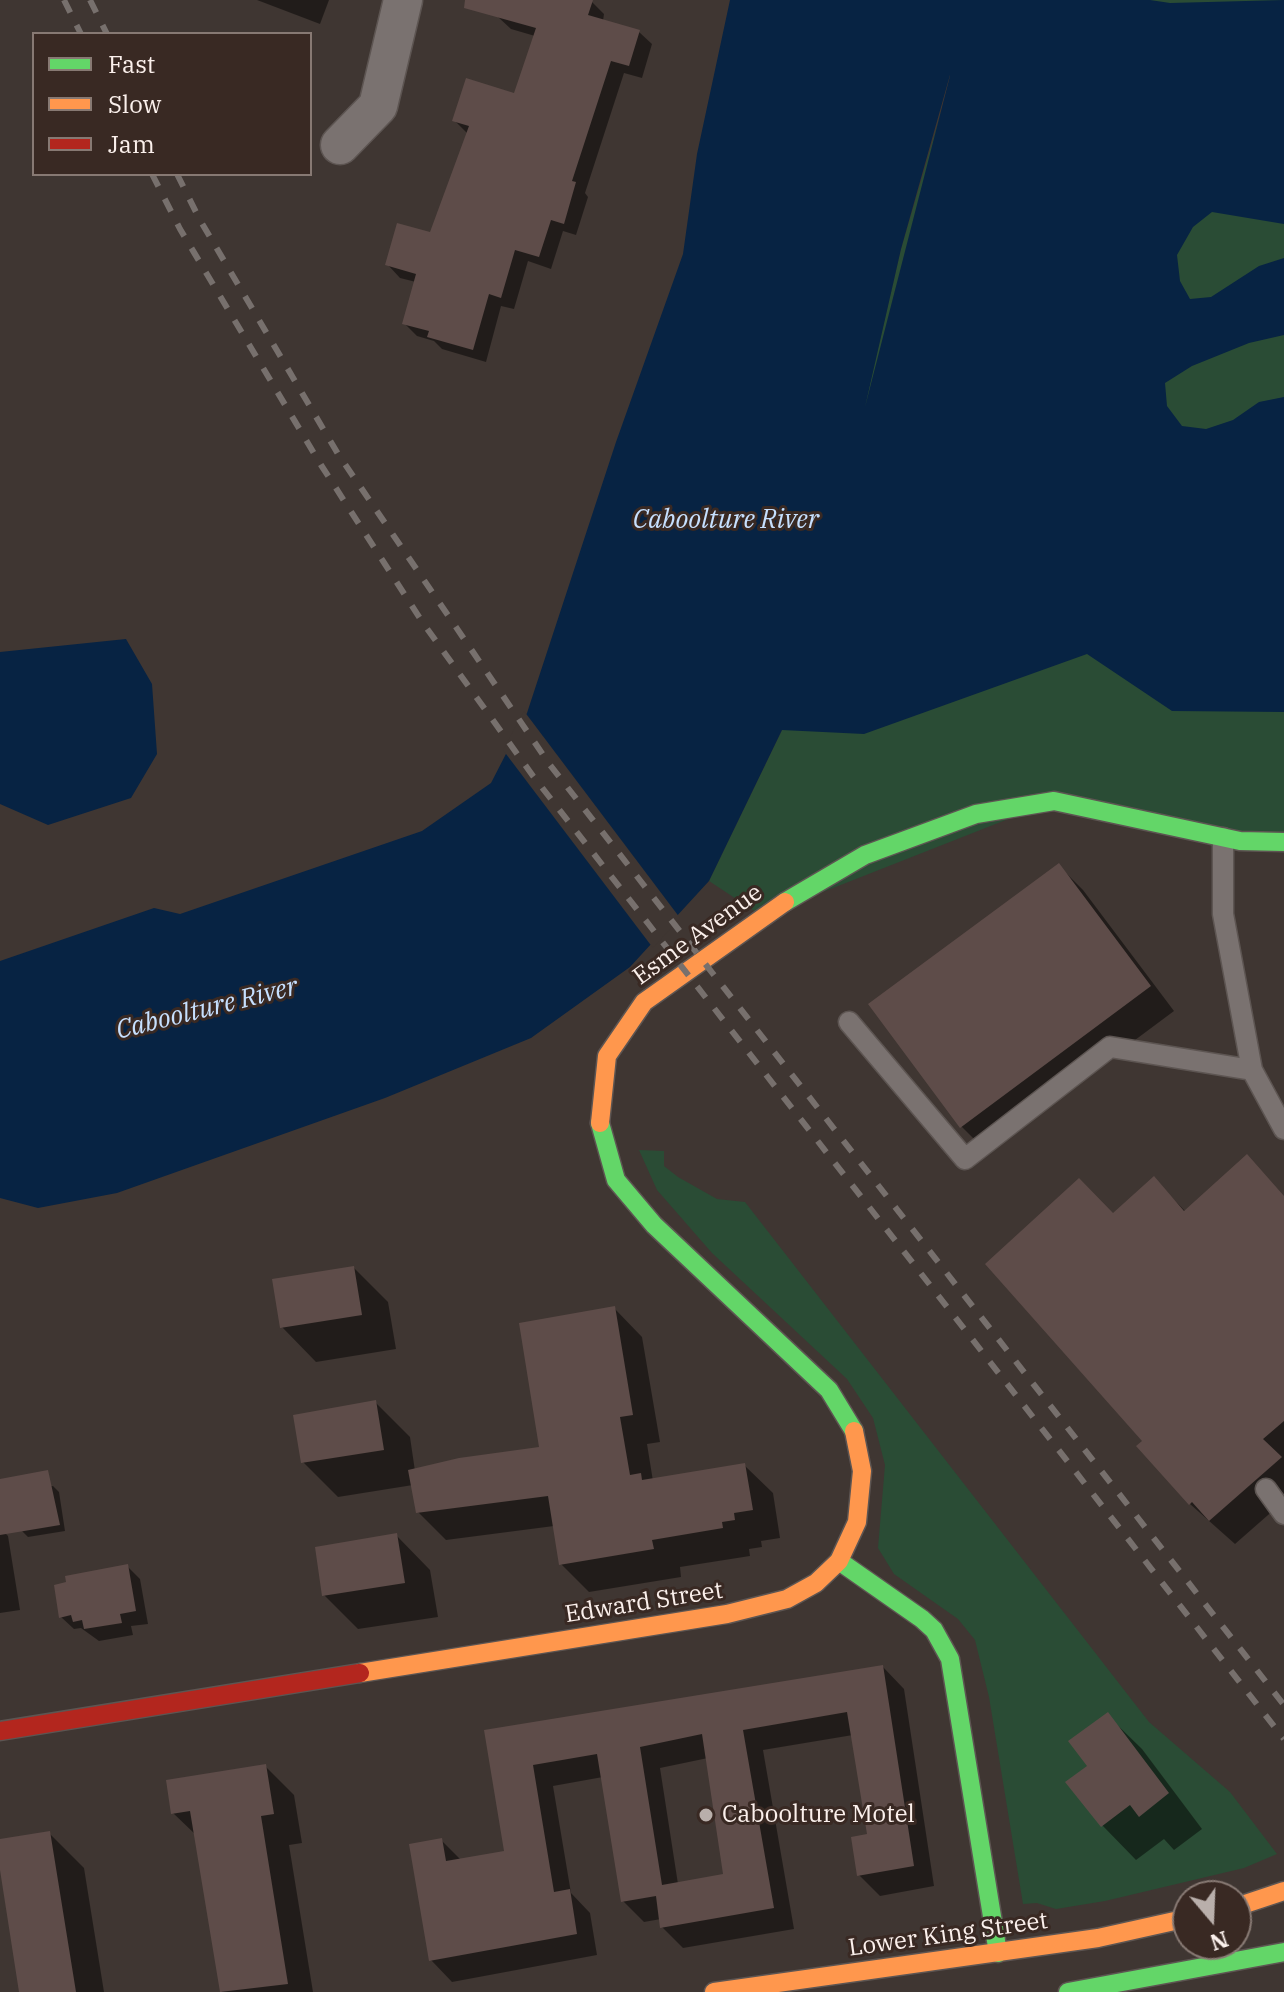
<!DOCTYPE html>
<html>
<head>
<meta charset="utf-8">
<style>
  body { margin:0 }
  #map { position:relative; width:1284px; height:1992px; overflow:hidden; background:#3f3632; font-family:"IBM Plex Serif",serif }
  canvas { display:block }
  .legend { position:absolute; left:32px; top:32px; width:280px; height:144px; box-sizing:border-box; background:#392923; border:2px solid #877973; margin:0; padding:10px 14px; list-style:none; font-size:24px; color:#fbf0ec }
  .legend li { display:flex; align-items:center; gap:16px; height:40px }
  .legend b { width:40px; border:2px solid #877973 }
  .north { position:absolute; left:1172px; top:1880px; width:80px; height:80px; box-sizing:border-box; background:#392923; border:2px solid #877973; border-radius:50%; rotate:161deg; font-size:22px; font-weight:700; line-height:32px; text-align:center; color:#fbf0ec }
  .north::after { content:''; display:block; margin:auto; width:28px; height:36px; background:#b9afab; clip-path:polygon(50% 0,100% 100%,50% 72%,0 100%) }
</style>
</head>
<body>
<div id="map">
<canvas width="1284" height="1992"></canvas>
<ul class="legend">
<li><b style="height:10px;background:#63d668"></b>Fast</li>
<li><b style="height:10px;background:#ff974d"></b>Slow</li>
<li><b style="height:10px;background:#b3261e"></b>Jam</li>
</ul>
<div class="north">N</div>
</div>
<script>
const ctx = document.querySelector('canvas').getContext('2d');
ctx.lineJoin = 'round';
function paint(path, color) { ctx.fillStyle = color; ctx.fill(path, 'evenodd'); }
const poly = rows => new Path2D(rows.map(r => 'M' + r).join(''));
function strokePath(path, color, width, dash) { ctx.strokeStyle = color; ctx.lineWidth = width; ctx.lineCap = dash ? 'butt' : 'round'; ctx.setLineDash(dash || []); ctx.stroke(path); }
function label(font, color, halo, rows, align = 'center') {
  ctx.font = font + ' "IBM Plex Serif",serif'; ctx.lineWidth = 6; ctx.setLineDash([]); ctx.textBaseline = 'middle'; ctx.strokeStyle = halo; ctx.fillStyle = color; for (const [text, x, y, turn = 0] of rows) {
    ctx.save(); ctx.translate(x, y); ctx.rotate((+turn || 0) * Math.PI / 180); ctx.textAlign = isNaN(turn) ? turn : align; if (halo) ctx.strokeText(text, 0, 0); ctx.fillText(text, 0, 0); ctx.restore();
  }
}
const green = poly([
  [974,0,1284,0,1284,842,1054,801,762,916,709,881,782,730,853,455,901,249],
  [639,1150,664,1151,664,1166,678,1177,717,1199,745,1202,1149,1722,1230,1792,1277,1854,1244,1868,1105,1901,1056,1909,1037,1903,1023,1904,989,1697,975,1640,958,1619,894,1574,878,1548,885,1465,873,1418,847,1379,712,1253,657,1190]
]);
const water = poly([
  [730,0,1150,0,1170,3,1284,0,1284,224,1212,212,1193,227,1177,255,1180,281,1190,299,1211,297,1259,266,1284,258,1284,335,1249,343,1192,366,1165,383,1167,406,1182,426,1206,429,1233,420,1259,402,1284,397,1284,712,1172,711,1087,654,864,734,782,730,709,881,630,967,531,1038,385,1098,117,1193,38,1208,0,1198,0,961,154,908,180,914,422,831,491,783,527,713,616,442,683,254,697,154],
  [950,75,950,76,865,407,901,249],
  [126,639,152,684,157,754,131,798,48,825,0,804,0,652]
]);
const pier = poly([
  [524,711,680,918,653,948,503,750]
]);
const shadow = poly([
  [257,0,329,0,320,24],
  [503,0,592,2,604,14,603,21,639,32,652,44,642,78,624,73,585,193,588,197,576,235,563,231,551,269,528,261,514,309,501,306,486,362,442,349,434,341,417,336,404,323,416,282,400,278,388,265,431,235,468,134,455,121,515,96,535,36,511,29,498,17],
  [1058,865,1083,890,1174,1011,986,1151,961,1126],
  [1154,1179,1186,1212,1284,1196,1284,1501,1235,1544,1190,1504,1139,1447,1145,1442,1114,1216],
  [354,1268,388,1302,396,1349,316,1362,282,1327],
  [614,1308,642,1337,660,1442,647,1444,653,1481,744,1465,773,1493,780,1538,761,1541,762,1547,749,1549,750,1556,680,1567,681,1577,589,1592,561,1564,554,1526,446,1540,418,1512,413,1485,338,1497,303,1462,375,1402,410,1437,415,1471,542,1449],
  [53,1486,59,1492,65,1531,28,1537,22,1531,16,1491],
  [0,1528,8,1536,20,1610,0,1613],
  [396,1535,430,1570,438,1617,358,1629,324,1595],
  [127,1566,140,1579,148,1624,131,1626,133,1635,99,1641,81,1628,74,1629,61,1617],
  [883,1667,904,1689,934,1886,880,1896,859,1875,869,1836,853,1735,763,1750,794,1929,683,1948,662,1927,661,1919,644,1922,623,1901,603,1777,553,1786,571,1893,590,1913,597,1955,452,1982,431,1960,441,1840,461,1860,506,1852,487,1731],
  [708,1758,726,1876,678,1884,660,1768],
  [1107,1715,1142,1749,1202,1829,1174,1850,1164,1839,1136,1860,1102,1825,1090,1766],
  [265,1766,294,1795,302,1843,289,1845,313,1992,222,1992,197,1836,173,1813],
  [49,1833,84,1868,104,1992,21,1992,0,1841]
]);
const building = poly([
  [465,0,593,0,588,15,640,30,629,66,611,61,572,181,576,182,564,224,551,220,539,257,515,250,501,298,489,294,473,350,427,337,429,331,402,324,416,274,385,265,397,223,430,232,469,126,452,121,466,78,514,93,536,28,464,8],
  [1059,863,1151,986,960,1128,868,1004],
  [1247,1154,1284,1196,1284,1421,1263,1439,1282,1457,1209,1521,1192,1502,1189,1505,1136,1446,1142,1441,985,1264,1079,1178,1113,1213,1154,1176,1184,1211],
  [354,1266,362,1315,280,1328,272,1279],
  [615,1306,633,1415,620,1417,630,1475,641,1473,642,1480,745,1463,753,1510,734,1513,735,1520,722,1522,723,1528,652,1540,654,1549,559,1565,548,1496,416,1513,408,1470,459,1458,539,1447,519,1323],
  [376,1400,384,1450,301,1463,293,1415],
  [48,1470,60,1525,0,1535,0,1479],
  [397,1533,405,1583,322,1596,315,1547],
  [128,1564,136,1611,120,1614,122,1623,84,1629,82,1620,73,1622,71,1615,59,1618,54,1585,66,1582,65,1576],
  [883,1665,914,1866,857,1876,851,1837,867,1834,847,1712,743,1730,774,1908,660,1928,656,1896,621,1902,597,1754,533,1765,554,1892,570,1889,577,1934,429,1961,409,1844,442,1838,446,1861,504,1851,484,1730],
  [702,1734,723,1874,662,1885,640,1747],
  [1108,1712,1169,1793,1139,1817,1130,1805,1101,1827,1065,1782,1087,1766,1068,1741],
  [266,1764,274,1814,261,1816,288,1984,220,1992,190,1811,171,1814,166,1780],
  [50,1831,76,1992,19,1992,0,1870,0,1839]
]);
const lane = poly([
  [1223,838,1223,914,1252,1070,1284,1129],
  [849,1022,965,1159,1110,1047,1252,1070],
  [1266,1489,1284,1514]
]);
const street = poly([
  [340,145,378,106,403,0]
]);
const fast = poly([
  [785,902,865,855,976,814,1054,801,1240,841,1284,842],
  [600,1123,616,1180,654,1225,829,1390,854,1431],
  [839,1561,922,1619,934,1630,950,1659,998,1953],
  [1068,1992,1284,1952]
]);
const slow = poly([
  [600,1123,607,1056,644,1002,785,902],
  [360,1673,727,1614,787,1599,816,1583,839,1561,857,1522,862,1471,854,1431],
  [1236,1907,1284,1891],
  [714,1992,1098,1938,1188,1918]
]);
const jam = poly([
  [0,1731,360,1673]
]);
const rail = poly([
  [64,0,81,34],
  [90,0,107,34],
  [152,174,180,229,321,465,423,623,533,776,1284,1739],
  [177,174,200,220,338,454,550,765,1284,1705]
]);
const markers = [
  [706,1815,8,"#b9afab"]
];
const streetNames = [
  ["Esme Avenue",698,935,-36],
  ["Edward Street",644,1603,-9],
  ["Lower King Street",948,1935,-8]
];
const poiNames = [
  ["Caboolture Motel",722,1815]
];
const waterNames = [
  ["Caboolture River",726,520],
  ["Caboolture River",207,1009,-14]
];
paint(green, '#2a4c35');
paint(water, '#072343');
paint(pier, '#3f3632');
paint(shadow, '#0007');
paint(building, '#5e4c49');
strokePath(lane, '#5d5552', 23);
strokePath(street, '#5d5552', 41);
strokePath(fast, '#5d5552', 21);
strokePath(slow, '#5d5552', 21);
strokePath(jam, '#5d5552', 21);
strokePath(lane, '#7a7270', 20);
strokePath(street, '#7a7270', 38);
strokePath(fast, '#63d668', 18);
strokePath(slow, '#ff974d', 18);
strokePath(jam, '#b3261e', 18);
strokePath(rail, '#77706d', 6, [14, 14]);
for (const [x, y, r, color] of markers) { const dot = new Path2D(); dot.arc(x, y, r, 0, 2 * Math.PI); ctx.fillStyle = color; ctx.fill(dot); strokePath(dot, '#392923', 3); }
label('24px', '#fbf0ec', '#392923', streetNames);
label('24px', '#fbf0ec', '#392923', poiNames, 'left');
label('italic 26px', '#c6e0ff', '#392923', waterNames);
</script>
</body>
</html>
